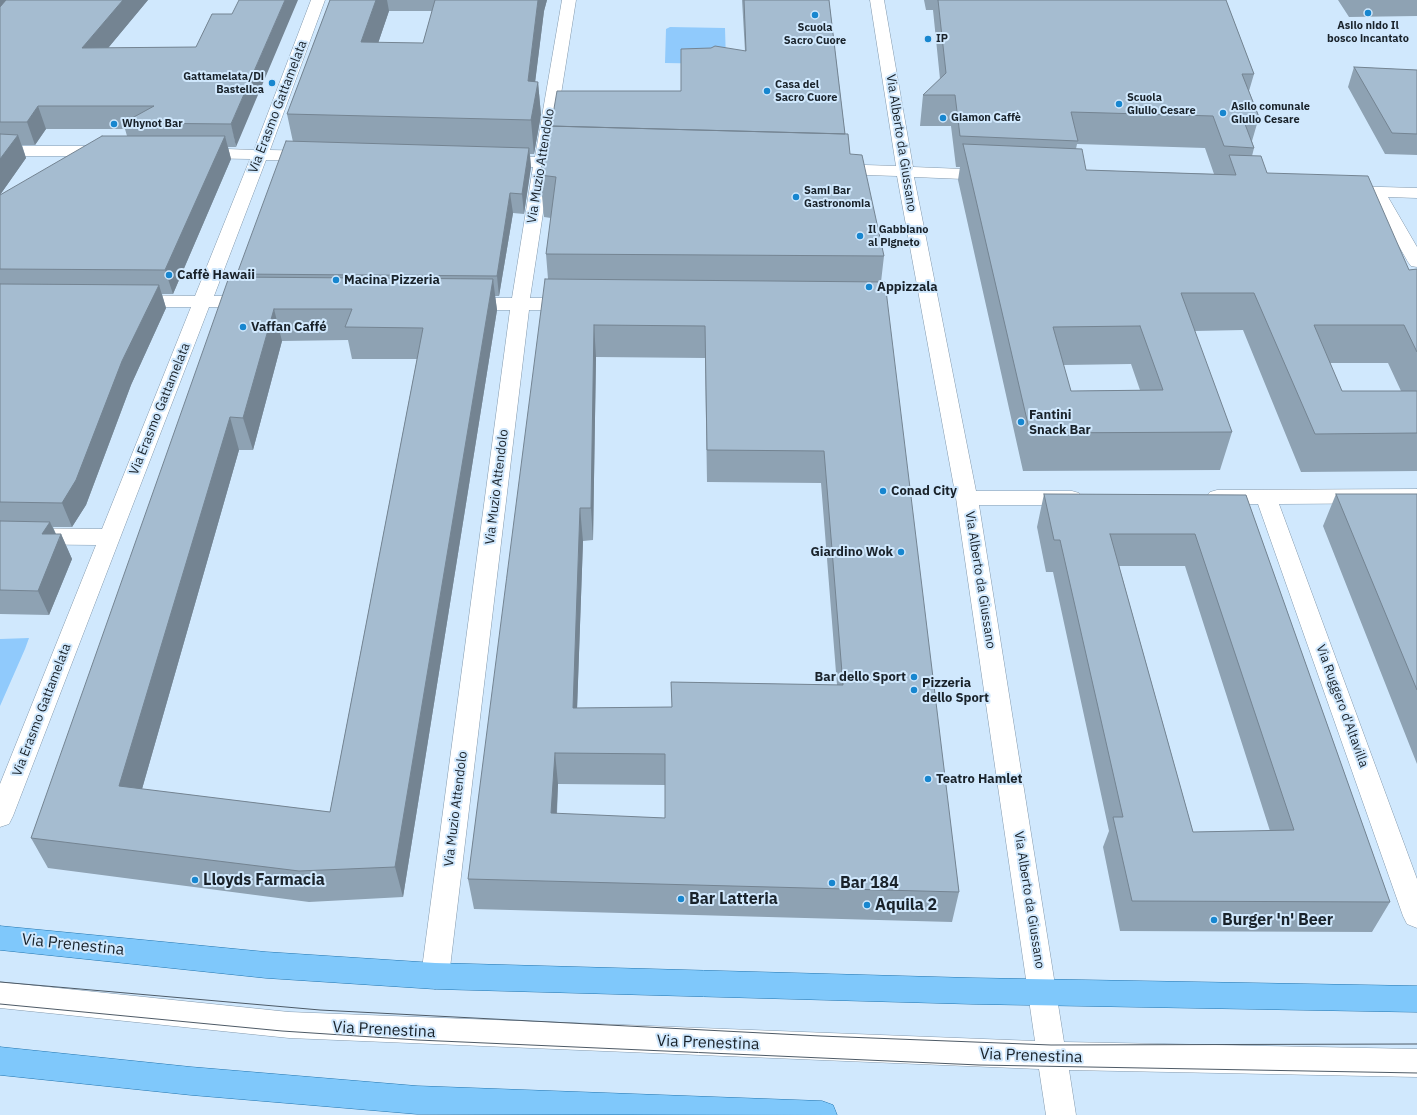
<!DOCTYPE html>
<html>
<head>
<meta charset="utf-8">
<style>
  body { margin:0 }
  canvas { display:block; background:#d0e8fd }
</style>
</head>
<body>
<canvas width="1417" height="1115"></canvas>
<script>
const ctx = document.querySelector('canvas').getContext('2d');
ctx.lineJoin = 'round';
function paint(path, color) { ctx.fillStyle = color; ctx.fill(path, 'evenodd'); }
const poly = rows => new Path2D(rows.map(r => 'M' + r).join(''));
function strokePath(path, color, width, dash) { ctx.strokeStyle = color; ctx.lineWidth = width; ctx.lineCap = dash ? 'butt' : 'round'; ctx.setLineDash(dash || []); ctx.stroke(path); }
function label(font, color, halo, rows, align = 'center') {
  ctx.font = font + ' "IBM Plex Sans",sans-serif'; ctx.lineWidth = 4; ctx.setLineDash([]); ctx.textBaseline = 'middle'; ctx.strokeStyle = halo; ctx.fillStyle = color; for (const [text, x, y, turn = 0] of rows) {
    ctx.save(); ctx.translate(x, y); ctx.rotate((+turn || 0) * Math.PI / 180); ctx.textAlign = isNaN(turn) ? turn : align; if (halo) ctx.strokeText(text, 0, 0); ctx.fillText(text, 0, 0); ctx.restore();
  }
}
const green = poly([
  [670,27,725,28,726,62,721,64,665,63,666,29],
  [29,638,25,649,0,706,0,639]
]);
const minor = poly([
  [311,0,325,0,270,150,311,151,317,153,319,156,317,159,311,161,266,160,214,296,251,296,258,298,260,302,258,306,251,308,209,307,13,816,9,824,0,827,0,784,96,545,0,544,0,528,102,529,191,307,135,307,128,305,126,301,128,297,135,295,195,296,250,159,199,158,193,156,191,153,193,150,199,148,254,150,311,0],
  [562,0,576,0,551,157,573,158,579,160,581,163,579,166,573,168,550,167,530,298,571,298,578,300,580,304,578,308,571,310,529,310,449,976,445,985,435,989,425,985,421,976,510,310,467,310,460,308,458,304,460,300,467,298,512,298,533,167,501,166,495,164,493,161,495,158,501,156,535,157,562,0],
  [870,0,884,0,913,167,988,170,994,171,996,175,994,179,988,180,914,177,976,491,1072,491,1079,493,1083,498,1079,503,1072,505,979,505,1064,1042,1417,1049,1417,1077,1069,1070,1076,1115,1046,1115,1039,1069,289,1038,0,1008,0,982,289,1012,1035,1041,956,498,897,176,835,174,829,173,827,169,829,165,835,164,896,166,870,0],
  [0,146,107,146,113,148,115,151,113,154,107,156,0,156,0,146],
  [1346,186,1417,188,1417,198,1388,197,1417,247,1417,267,1411,266,1408,262,1371,197,1340,195,1338,191,1340,187,1346,186],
  [1417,489,1417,503,1279,504,1417,879,1417,928,1407,924,1403,916,1258,504,1217,504,1210,502,1206,497,1210,492,1217,490,1417,489]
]);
const major = poly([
  [0,926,266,952,435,963,972,978,1417,986,1417,1012,972,1004,435,989,266,978,0,950,0,926],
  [0,1047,191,1067,417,1086,822,1101,833,1105,837,1115,417,1114,191,1095,0,1075,0,1047]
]);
const tram = poly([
  [0,982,320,1010,820,1036,1051,1045,1417,1044],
  [0,1004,282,1031,418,1040,979,1065,1417,1073]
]);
const wall = poly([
  [0,0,148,0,108,48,196,47,212,14,236,147,228,147,231,159,173,294,162,294,166,308,131,385,86,505,72,527,53,527,56,534,61,534,72,559,49,615,0,614],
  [46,129,125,129,127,136,0,195,26,158,22,145,35,145],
  [330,0,547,0,544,11,535,82,538,82,541,115,534,154,530,154,531,167,524,214,513,213,499,296,495,296,497,310,403,897,309,902,48,868,31,838,238,277,237,274,293,142,287,114],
  [389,11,432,11,423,43,378,43],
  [348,340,352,359,417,359,330,812,142,789,239,450,253,450,282,341],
  [739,0,829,0,845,134,850,154,884,256,881,282,959,892,952,922,474,909,468,879,548,279,546,254,551,218,544,217,540,175,551,126,681,91,745,51,742,0],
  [596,357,705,358,707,482,821,483,837,685,671,682,672,707,577,708,583,541,593,540],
  [558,784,665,785,665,818,557,814],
  [924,0,1226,0,1254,74,1249,91,1259,117,1252,141,1254,148,1252,156,1267,173,1409,270,1417,269,1417,471,1301,472,1243,330,1194,331,1232,432,1220,470,1023,471,958,180,960,167,956,167,951,126,920,126,923,95,940,79,933,10,926,10],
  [1077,144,1205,148,1214,174,1086,170,1076,149],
  [1330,363,1388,363,1401,391,1342,391],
  [1131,364,1140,390,1071,391,1063,365],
  [1338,0,1417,0,1417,16,1349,17],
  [1354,67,1417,70,1417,155,1385,154,1348,87],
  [1044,494,1246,495,1390,902,1372,932,1120,931,1103,847,1109,831,1053,572,1046,572,1037,527],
  [1119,566,1185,566,1270,831,1193,832],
  [1336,494,1417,494,1417,764,1323,526]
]);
const shadedWall = poly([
  [0,0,15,0,0,16],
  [123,0,148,0,89,71,82,48],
  [285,0,298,0,236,147,231,124],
  [376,0,387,0,389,11,367,76,361,42],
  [538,0,547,0,544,11,531,115,528,81],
  [538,82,541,115,534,154,531,120],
  [38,106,46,129,35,145,27,122],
  [18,135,26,158,0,195,0,159],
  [225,136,231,159,173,294,165,270],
  [529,148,531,167,524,214,522,194],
  [510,193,513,213,499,296,497,276],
  [493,279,497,310,403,897,395,867],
  [159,285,166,308,131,385,86,505,72,527,62,503,122,361],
  [274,309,282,341,253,450,243,418],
  [594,325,596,357,593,540,591,508],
  [230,417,239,450,134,817,119,786],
  [580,508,583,541,576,739,573,708],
  [50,522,59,541,61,534,72,559,49,615,38,591,42,534],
  [555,753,558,784,555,844,551,813]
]);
const building = poly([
  [6,0,123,0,82,48,196,47,212,14,232,14,239,0,285,0,231,124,123,123,154,106,38,106,27,122,0,122,0,7,6,0],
  [330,0,376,0,361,42,423,43,435,0,538,0,528,81,538,82,531,120,287,114,330,0],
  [744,0,829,0,845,134,551,126,557,91,681,91,681,49,711,48,715,46,746,51,744,0],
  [938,0,1226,0,1254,74,1242,74,1259,117,1242,116,1254,148,1224,146,1213,116,1071,112,1078,141,960,136,955,95,923,95,946,73,938,0],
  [1354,67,1417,70,1417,134,1392,133,1354,67],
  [548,126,848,134,850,154,862,155,884,256,546,254,556,177,540,175,548,126],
  [0,134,18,135,0,159,0,134],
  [102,136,225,136,165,270,0,269,0,195,102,136],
  [286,141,529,148,522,194,510,193,497,276,237,274,286,141],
  [963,144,1082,149,1086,170,1236,175,1229,155,1261,156,1267,173,1368,176,1409,270,1417,269,1417,352,1404,325,1314,325,1342,391,1417,391,1417,433,1315,434,1254,293,1181,293,1232,432,1030,433,963,144],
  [1140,326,1163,390,1071,391,1053,327,1140,326],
  [229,277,493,279,395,867,299,871,31,838,229,277],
  [274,309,352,309,345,327,423,328,330,812,119,786,230,417,243,418,274,309],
  [545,279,885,282,959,892,468,879,545,279],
  [594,325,705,326,707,450,824,451,843,685,671,682,672,707,573,708,580,508,591,508,594,325],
  [555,753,665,754,665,818,551,813,555,753],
  [0,284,159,285,122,361,76,480,62,503,0,502,0,284],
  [1044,494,1246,495,1390,902,1132,901,1113,817,1123,817,1060,540,1054,540,1044,494],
  [1110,534,1195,534,1294,830,1193,832,1110,534],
  [1336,494,1417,494,1417,690,1336,494],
  [0,521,50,522,42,534,61,534,38,591,0,590,0,521]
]);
const markers = [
  [1368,13,4,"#1786cf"],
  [815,15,4,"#1786cf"],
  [928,39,4,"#1786cf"],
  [272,83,4,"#1786cf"],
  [767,91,4,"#1786cf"],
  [1119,104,4,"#1786cf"],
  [1223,113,4,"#1786cf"],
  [943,118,4,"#1786cf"],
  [114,124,4,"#1786cf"],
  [796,197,4,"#1786cf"],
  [860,236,4,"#1786cf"],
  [169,275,4,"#1786cf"],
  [336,280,4,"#1786cf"],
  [869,287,4,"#1786cf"],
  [243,327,4,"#1786cf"],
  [1021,422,4,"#1786cf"],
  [883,491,4,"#1786cf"],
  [901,552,4,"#1786cf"],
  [914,677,4,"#1786cf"],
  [914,690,4,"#1786cf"],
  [928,779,4,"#1786cf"],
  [195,880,4,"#1786cf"],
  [832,883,4,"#1786cf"],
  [681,899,4,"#1786cf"],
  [867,905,4,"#1786cf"],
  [1214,920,4,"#1786cf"]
];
const farPoinames = [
  ["Asilo nido Il",1368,26,"center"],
  ["bosco incantato",1368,39,"center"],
  ["Scuola",815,28,"center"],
  ["Sacro Cuore",815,41,"center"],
  ["IP",936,39],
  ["Gattamelata/Di",264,77,"right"],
  ["Bastelica",264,90,"right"],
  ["Casa del",775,85],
  ["Sacro Cuore",775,98],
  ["Scuola",1127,98],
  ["Giulio Cesare",1127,111],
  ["Asilo comunale",1231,107],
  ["Giulio Cesare",1231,120],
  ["Giamon Caffè",951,118],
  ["Whynot Bar",122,124],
  ["Sami Bar",804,191],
  ["Gastronomia",804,204],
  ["Il Gabbiano",868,230],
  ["al Pigneto",868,243]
];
const streetNames = [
  ["Via Erasmo Gattamelata",278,107,-69],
  ["Via Alberto da Giussano",901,143,81],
  ["Via Muzio Attendolo",541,166,-81],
  ["Via Erasmo Gattamelata",160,409,-68],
  ["Via Muzio Attendolo",497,487,-83],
  ["Via Alberto da Giussano",980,580,81],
  ["Via Ruggero d'Altavilla",1342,706,70],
  ["Via Erasmo Gattamelata",42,710,-69],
  ["Via Muzio Attendolo",456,809,-83],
  ["Via Alberto da Giussano",1029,900,81]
];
const poiNames = [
  ["Caffè Hawaii",177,275],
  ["Macina Pizzeria",344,280],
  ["Appizzala",877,287],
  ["Vaffan Caffé",251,327],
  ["Fantini",1029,415],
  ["Snack Bar",1029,430],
  ["Conad City",891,491],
  ["Giardino Wok",893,552,"right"],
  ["Bar dello Sport",906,677,"right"],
  ["Pizzeria",922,683],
  ["dello Sport",922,698],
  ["Teatro Hamlet",936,779]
];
const nearPoinames = [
  ["Lloyds Farmacia",203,880],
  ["Bar 184",840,883],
  ["Bar Latteria",689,899],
  ["Aquila 2",875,905],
  ["Burger 'n' Beer",1222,920]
];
const nearStreetnames = [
  ["Via Prenestina",73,945,6],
  ["Via Prenestina",384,1030,3],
  ["Via Prenestina",708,1043,2],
  ["Via Prenestina",1031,1056,2]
];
paint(green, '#90cafc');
strokePath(minor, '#8399ad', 1);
strokePath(major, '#2376b0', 1);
paint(minor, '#fff');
paint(major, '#7fc8fb');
strokePath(tram, '#4d5a66', 1);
paint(wall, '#8ea2b3');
paint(shadedWall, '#748492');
paint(building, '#a5bcd0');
strokePath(building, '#748492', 1);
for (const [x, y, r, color] of markers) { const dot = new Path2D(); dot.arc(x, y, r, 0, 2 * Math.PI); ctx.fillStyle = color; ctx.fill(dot); strokePath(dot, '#d0e8fd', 1.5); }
label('bold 11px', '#19222a', '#d0e8fd', farPoinames, 'left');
label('13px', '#19222a', '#d0e8fd', streetNames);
label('bold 13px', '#19222a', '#d0e8fd', poiNames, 'left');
label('bold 16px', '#19222a', '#d0e8fd', nearPoinames, 'left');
label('16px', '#19222a', '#d0e8fd', nearStreetnames);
</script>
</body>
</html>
